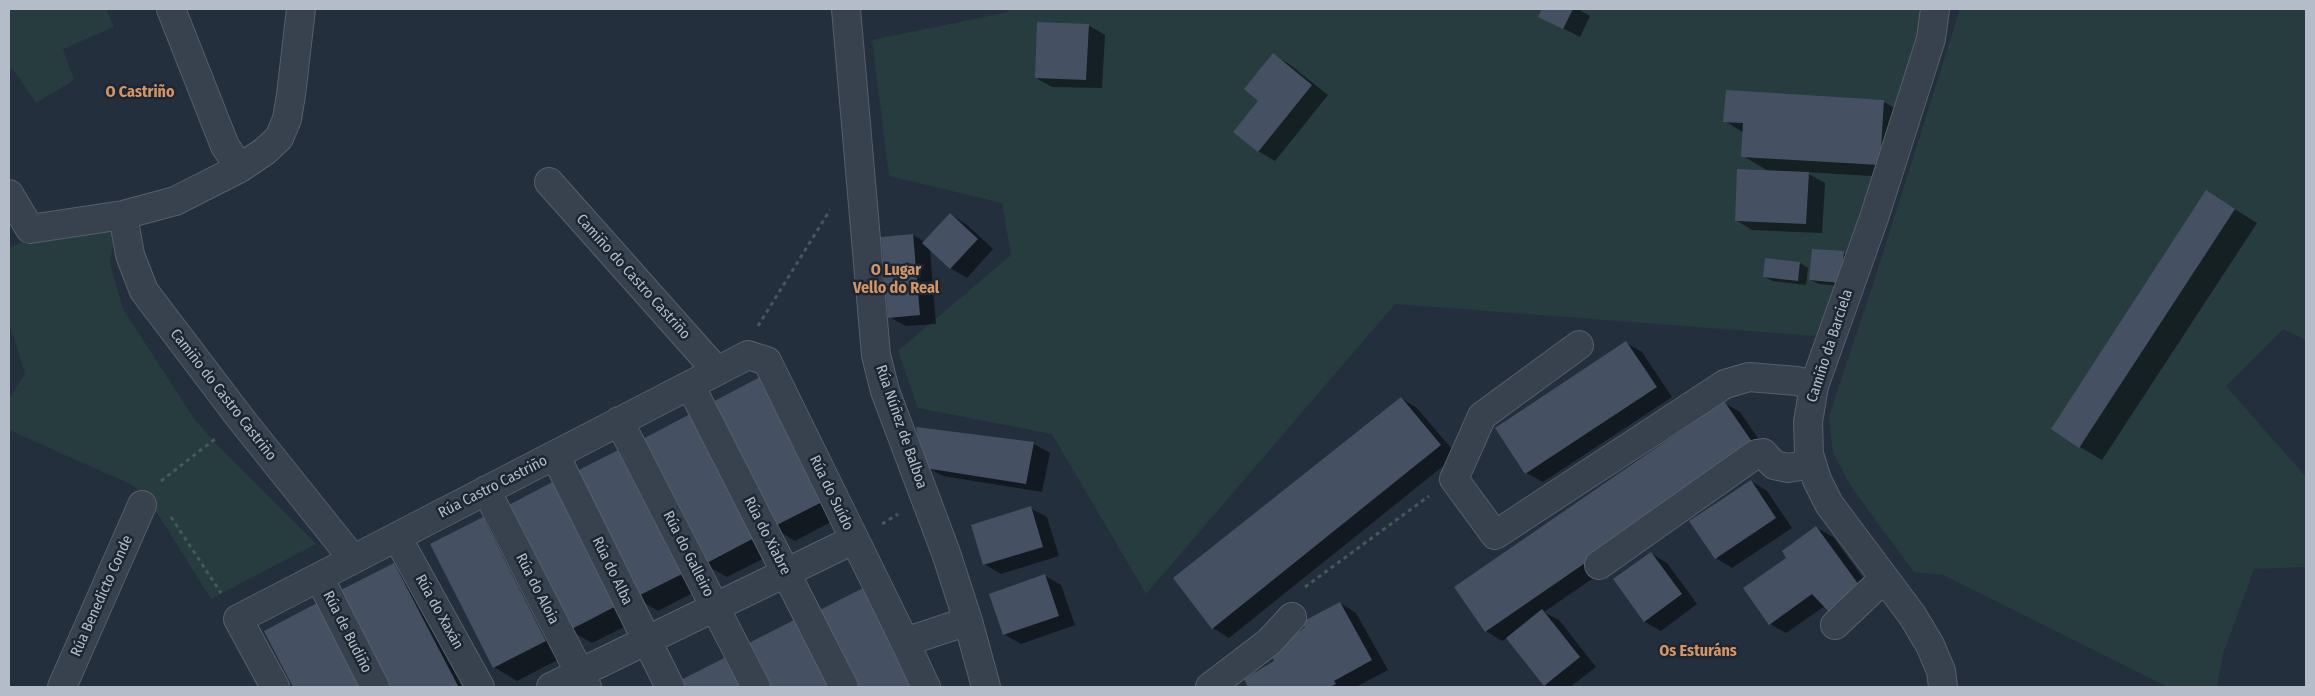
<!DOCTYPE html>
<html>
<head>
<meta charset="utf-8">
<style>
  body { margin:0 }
  #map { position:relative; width:2315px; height:696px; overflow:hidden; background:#242f3e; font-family:"Fira Sans Condensed",sans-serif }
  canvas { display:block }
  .frame { position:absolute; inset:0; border:10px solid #b4bcc9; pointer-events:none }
</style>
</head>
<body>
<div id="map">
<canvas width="2315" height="696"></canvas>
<div class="frame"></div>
</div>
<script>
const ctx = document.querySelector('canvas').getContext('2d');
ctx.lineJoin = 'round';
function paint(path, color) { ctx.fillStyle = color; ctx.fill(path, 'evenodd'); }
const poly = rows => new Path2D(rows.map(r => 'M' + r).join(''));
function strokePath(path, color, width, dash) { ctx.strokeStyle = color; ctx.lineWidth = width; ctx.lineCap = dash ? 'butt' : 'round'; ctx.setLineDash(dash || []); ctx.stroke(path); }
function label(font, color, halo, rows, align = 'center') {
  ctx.font = font + ' "Fira Sans Condensed",sans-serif'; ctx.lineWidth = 5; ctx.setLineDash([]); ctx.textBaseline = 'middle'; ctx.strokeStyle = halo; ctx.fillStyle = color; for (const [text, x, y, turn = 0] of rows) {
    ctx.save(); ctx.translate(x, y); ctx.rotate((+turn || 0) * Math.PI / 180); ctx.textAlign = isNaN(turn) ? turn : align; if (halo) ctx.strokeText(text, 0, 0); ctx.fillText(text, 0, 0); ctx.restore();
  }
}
const green = poly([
  [9,9,106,9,114,27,63,49,74,80,36,103,12,68,9,71],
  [1008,9,1920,9,1926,40,1839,290,1815,336,1395,304,1146,594,1052,434,918,408,898,351,1011,255,1002,203,889,176,872,40,1008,12],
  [1960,9,2306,9,2306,340,2283,329,2226,386,2306,477,2306,567,2254,569,2223,654,2217,687,2168,687,1943,575,1914,572,1852,488,1833,453,1829,416,1876,275],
  [104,224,114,234,110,264,123,309,195,420,222,450,316,544,211,599,146,495,130,484,9,430,9,399,25,374,9,322,9,248,32,237]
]);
const shadow = poly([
  [1544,9,1578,9,1590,16,1580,37,1540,16],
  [1088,25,1105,35,1102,88,1052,87,1036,78],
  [1273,55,1289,64,1328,95,1275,161,1258,151,1260,101],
  [1727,92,1884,102,1907,115,1903,178,1805,172,1825,183,1822,233,1752,230,1736,220,1770,172,1743,156,1744,133,1725,121],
  [2207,192,2257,223,2102,460,2080,447],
  [950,214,966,224,993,249,967,278,950,268,930,249,936,324,906,326,889,317,882,238,913,235,925,242],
  [1843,253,1852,257,1849,287,1819,284,1810,280],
  [1800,263,1808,268,1806,285,1773,281,1765,277],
  [1626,343,1642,352,1672,397,1543,482,1526,473],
  [1401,398,1417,408,1457,455,1229,638,1213,628],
  [1724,403,1740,412,1770,456,1544,612,1559,620,1596,667,1570,687,1548,687,1545,685,1507,638,1502,641,1486,631],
  [709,405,846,514,795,541,772,527],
  [715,428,778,551,727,577,704,564],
  [918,429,1034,444,1050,453,1042,492,943,476,926,467],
  [558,480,710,584,658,611,633,596,644,617,592,643,569,630],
  [1751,481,1767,491,1792,528,1732,568,1716,558],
  [1030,508,1047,517,1059,556,1001,574,984,564],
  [483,519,506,532,569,654,517,681,494,667],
  [1817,528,1833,537,1875,594,1825,606,1786,633,1770,624,1788,558],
  [1651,553,1667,563,1697,604,1661,631,1645,622,1614,580],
  [394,564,417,577,474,687,392,687,343,590],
  [1044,575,1061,585,1075,625,1021,644,1004,634],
  [1340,603,1356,613,1388,670,1356,687,1250,687,1245,679,1276,662],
  [816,614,935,687,854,687],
  [266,631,376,687,295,687],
  [747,646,850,687,768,687],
  [730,656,762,687,681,687]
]);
const building = poly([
  [1542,9,1573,9,1563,29,1538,17],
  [1037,22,1089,24,1086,80,1035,78],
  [1273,53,1312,85,1258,152,1233,132,1258,101,1244,89],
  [1726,90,1884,100,1880,165,1741,157,1743,123,1723,122],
  [1737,169,1809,172,1806,224,1735,221],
  [2206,190,2235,209,2079,448,2051,429],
  [950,213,978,239,950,269,922,243],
  [913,234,920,315,888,318,881,237],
  [1812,249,1844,251,1841,283,1809,280],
  [1765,258,1800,262,1798,281,1763,277],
  [1626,341,1657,387,1525,474,1495,428],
  [760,377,824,501,771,528,707,405],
  [1401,397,1441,445,1212,629,1173,578],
  [1724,401,1755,446,1485,632,1454,587],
  [692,413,756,537,703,565,639,441],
  [916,427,1034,442,1026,484,925,468],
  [624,447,688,571,634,598,571,474],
  [558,479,622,603,568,631,505,507],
  [1751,480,1776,518,1715,559,1689,521],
  [1031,506,1043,547,983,565,971,525],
  [483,517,546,641,493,668,430,544],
  [1816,526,1859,585,1830,613,1812,594,1769,625,1743,588,1786,558,1782,551],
  [1651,552,1682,594,1644,622,1613,579],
  [394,563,458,686,456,687,391,687,341,590],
  [1045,574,1059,616,1003,635,989,594],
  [867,586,919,687,852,687,814,613],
  [1340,602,1372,660,1334,681,1336,684,1330,687,1248,687,1244,679,1274,661,1271,654,1305,627,1302,622],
  [317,603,361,687,293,687,264,631],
  [1542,609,1580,657,1544,686,1506,638],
  [798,618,834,687,767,687,745,645],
  [730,655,747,687,679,687,677,682]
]);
const path = poly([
  [758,326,830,210],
  [161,481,215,439],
  [171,517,221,593],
  [882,524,898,514],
  [1305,587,1429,496]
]);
const minor = poly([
  [171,9,225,146,240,168],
  [301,9,291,95,287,119,279,138,265,151,240,168,175,201,123,215,130,255,144,291,241,419,353,559],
  [846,9,876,355,885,391,946,553,968,621,986,687],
  [1935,9,1931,39,1874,218,1814,386,1808,422,1809,454,1817,480,1829,504,1912,615,1930,645,1941,671,1943,687],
  [549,182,717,371],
  [9,194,30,229,123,215],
  [1579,345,1482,416,1454,479,1495,535,1725,384,1749,377,1797,381,1814,386],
  [690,385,844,687],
  [619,421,756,687],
  [557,454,561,467,670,687],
  [486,490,587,687],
  [397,537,480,687],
  [1599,565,1756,454,1763,453,1774,465,1788,468,1812,464],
  [319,577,375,687],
  [1835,625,1874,588,1886,580],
  [905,642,926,687],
  [62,687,142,505],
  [275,687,238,619,748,355,767,361,905,642,968,621],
  [551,687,853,540],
  [1210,687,1269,642,1292,617]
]);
const streetNames = [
  ["Camiño do Castro Castriño",633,277,48],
  ["Camiño da Barciela",1830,346,-72],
  ["Camiño do Castro Castriño",223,395,52],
  ["Rúa Núñez de Balboa",901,427,71],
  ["Rúa Castro Castriño",493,487,-27],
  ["Rúa do Suído",831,493,64],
  ["Rúa do Xiabre",767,536,63],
  ["Rúa do Galleiro",688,554,63],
  ["Rúa do Alba",612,571,64],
  ["Rúa do Aloia",537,589,63],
  ["Rúa Benedicto Conde",102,596,-66],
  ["Rúa do Xaxán",439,612,61],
  ["Rúa de Budiño",347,632,63]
];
const neighbourhoodNames = [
  ["O Castriño",140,93],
  ["O Lugar",896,271],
  ["Vello do Real",896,289],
  ["Os Esturáns",1698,652]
];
paint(green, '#263c3f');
paint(shadow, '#0007');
paint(building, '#455162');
strokePath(minor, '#565f6c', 30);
strokePath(path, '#44595c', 3, [4, 4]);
strokePath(minor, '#38414e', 28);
label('15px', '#b4bcc9', '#1d2633', streetNames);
label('bold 16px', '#d59563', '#1d2633', neighbourhoodNames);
</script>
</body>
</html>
